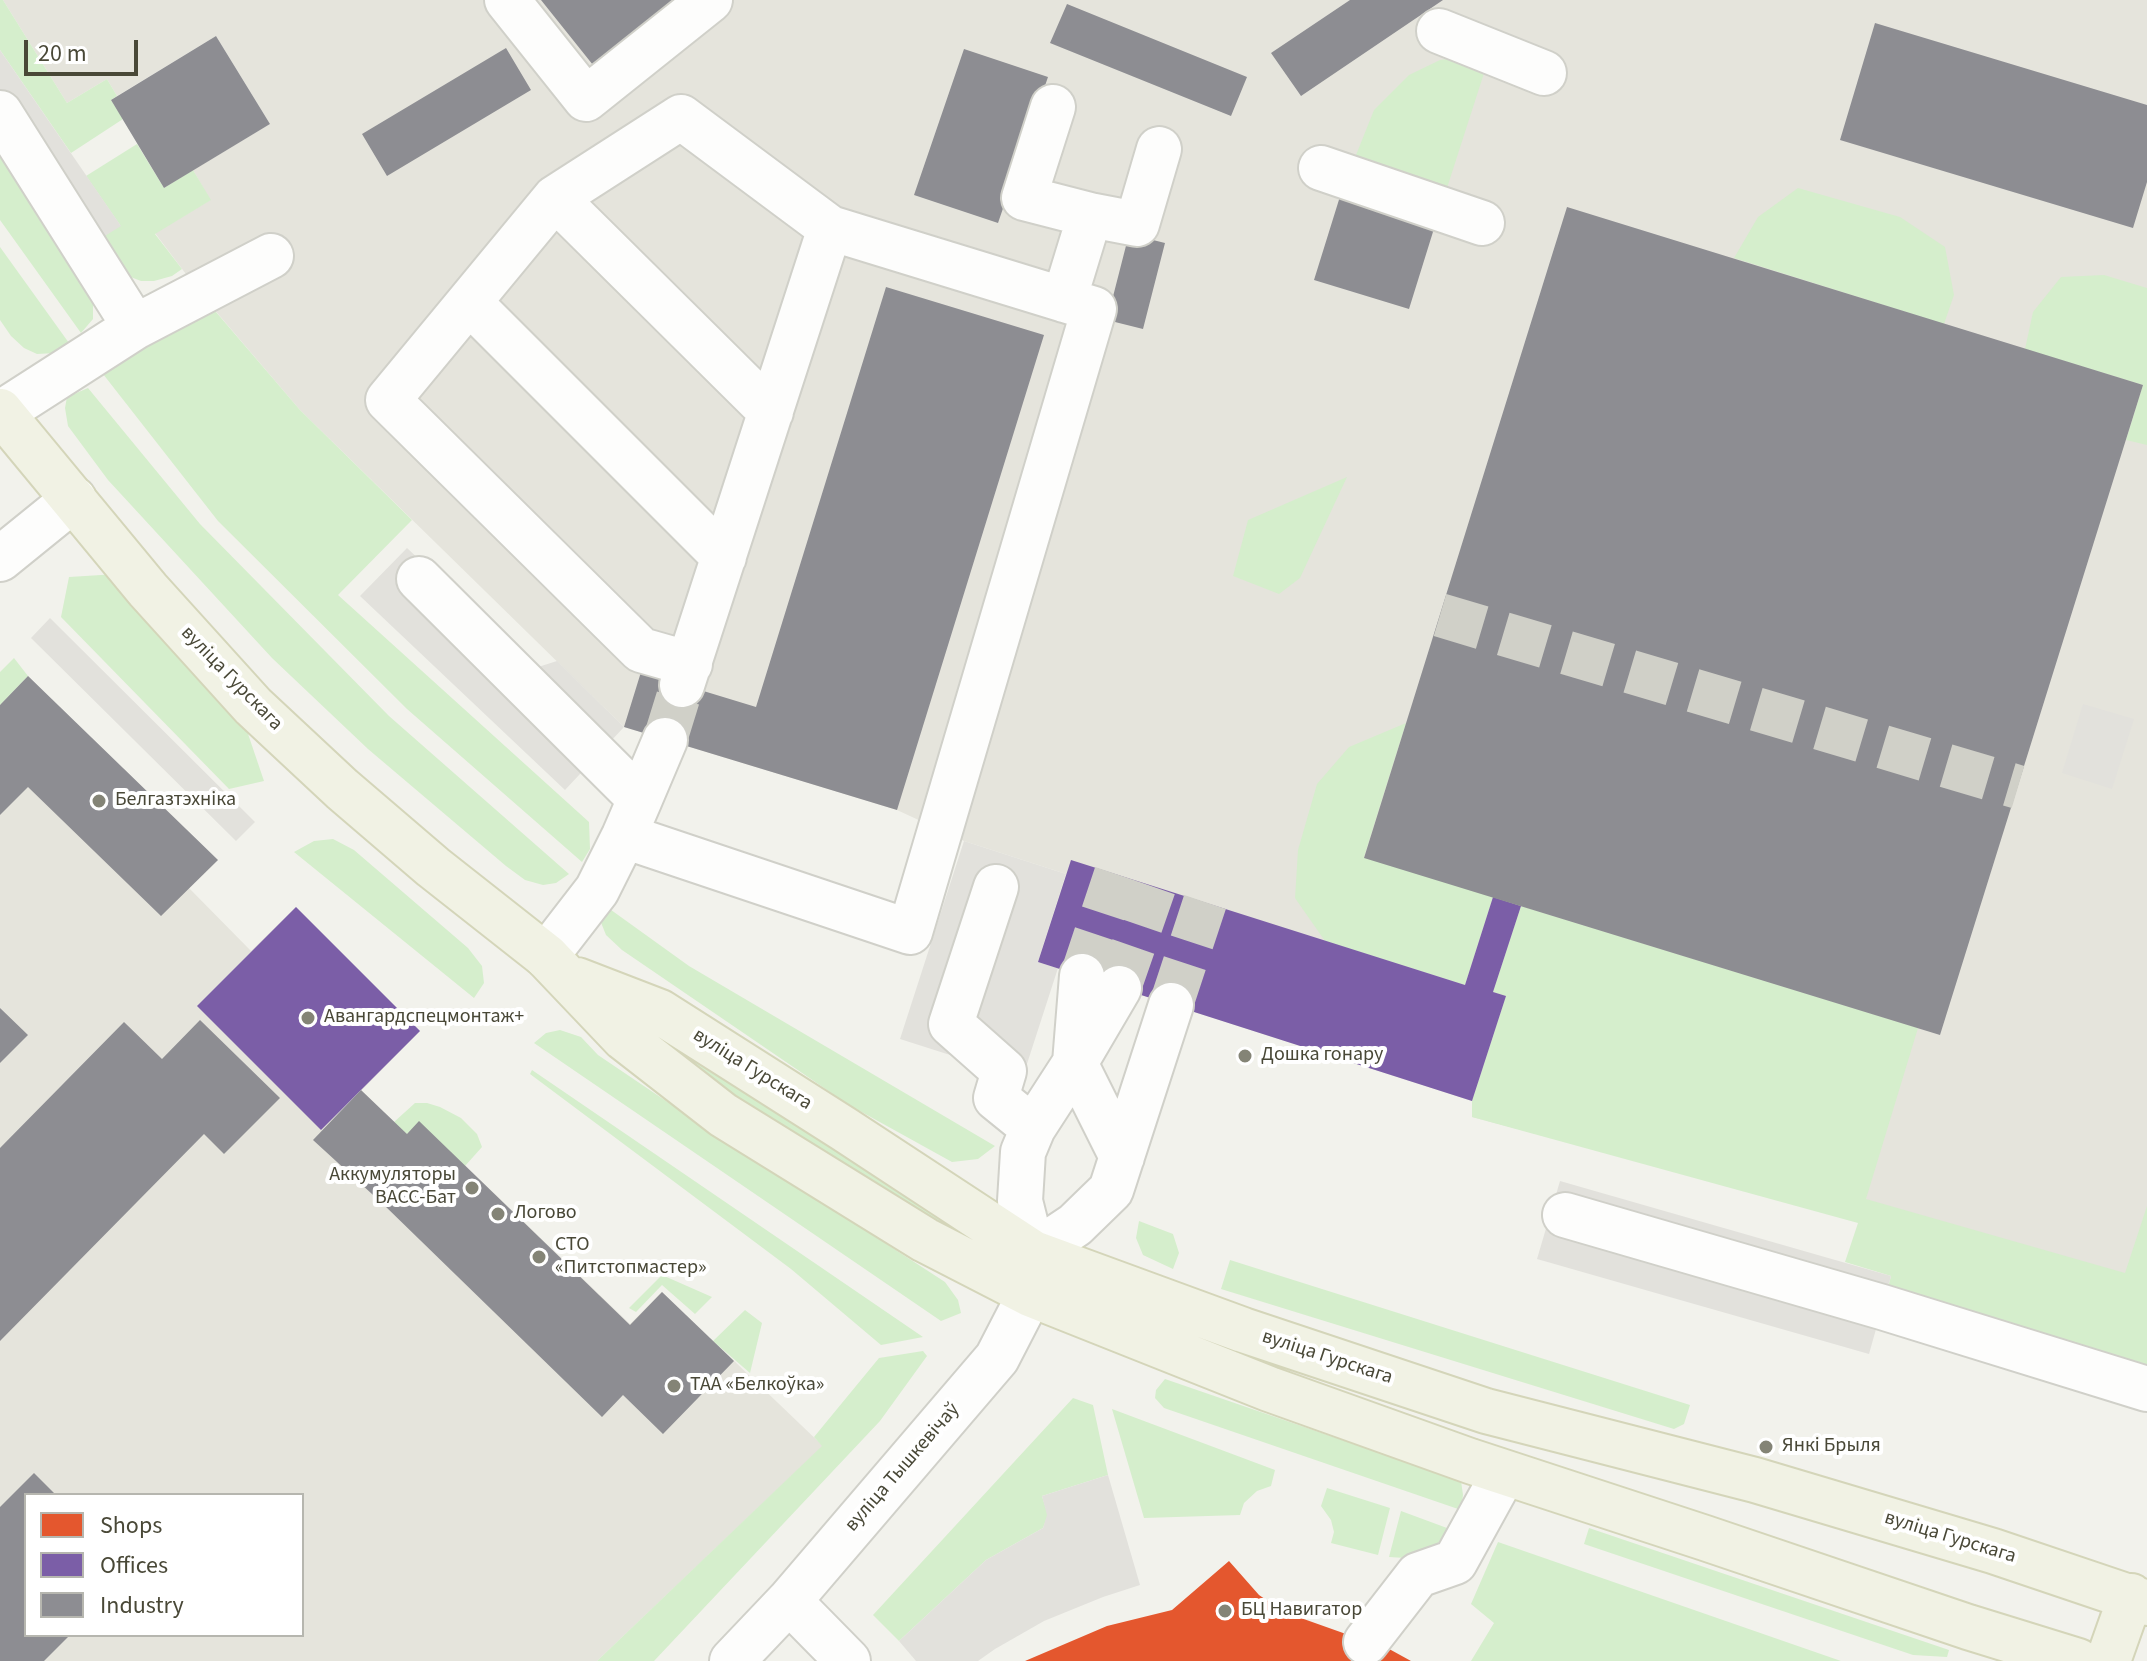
<!DOCTYPE html>
<html>
<head>
<meta charset="utf-8">
<style>
  body { margin:0 }
  #map { position:relative; width:2147px; height:1661px; overflow:hidden; background:#f2f2ec; font-family:"Source Sans 3",sans-serif }
  canvas { display:block }
  .legend { position:absolute; left:24px; top:1493px; width:280px; height:144px; box-sizing:border-box; background:#fff; border:2px solid #b6b6af; margin:0; padding:10px 14px; list-style:none; font-size:24px; color:#494837 }
  .legend li { display:flex; align-items:center; gap:16px; height:40px }
  .legend b { width:40px; border:2px solid #b6b6af }
  .scale { position:absolute; left:24px; top:40px; width:114px; height:36px; box-sizing:border-box; border:4px solid #494837; border-top:0; padding-left:10px; font-size:24px; line-height:28px; white-space:nowrap; color:#494837; -webkit-text-stroke:6px #fff; paint-order:stroke }
</style>
</head>
<body>
<div id="map">
<canvas width="2147" height="1661"></canvas>
<ul class="legend">
<li><b style="height:22px;background:#e4572e"></b>Shops</li>
<li><b style="height:22px;background:#7b5ea7"></b>Offices</li>
<li><b style="height:22px;background:#8d8d92"></b>Industry</li>
</ul>
<div class="scale">20 m</div>
</div>
<script>
const ctx = document.querySelector('canvas').getContext('2d');
ctx.lineJoin = 'round';
function paint(path, color) { ctx.fillStyle = color; ctx.fill(path, 'evenodd'); }
const poly = rows => new Path2D(rows.map(r => 'M' + r).join(''));
function strokePath(path, color, width, dash) { ctx.strokeStyle = color; ctx.lineWidth = width; ctx.lineCap = dash ? 'butt' : 'round'; ctx.setLineDash(dash || []); ctx.stroke(path); }
function label(font, color, halo, rows, align = 'center') {
  ctx.font = font + ' "Source Sans 3",sans-serif'; ctx.lineWidth = 8; ctx.setLineDash([]); ctx.textBaseline = 'middle'; ctx.strokeStyle = halo; ctx.fillStyle = color; for (const [text, x, y, turn = 0] of rows) {
    ctx.save(); ctx.translate(x, y); ctx.rotate((+turn || 0) * Math.PI / 180); ctx.textAlign = isNaN(turn) ? turn : align; if (halo) ctx.strokeText(text, 0, 0); ctx.fillText(text, 0, 0); ctx.restore();
  }
}
const industrial = poly([
  [3,0,2147,0,2147,1295,1472,1117,1472,1101,1038,962,1066,874,964,841,897,810,624,727,300,410,201,294,155,233,210,200,193,170,270,124,216,36,117,96,107,79,67,103],
  [28,676,218,860,189,888,251,951,296,907,420,1031,361,1091,406,1133,419,1121,630,1324,662,1292,823,1446,597,1661,0,1661,0,705],
  [26,1495,302,1495,302,1635,26,1635]
]);
const green = poly([
  [0,0,3,0,67,103,107,79,117,96,111,100,123,119,71,153,0,50],
  [1468,56,1486,67,1437,219,1342,190,1374,110,1409,75,1440,60],
  [137,144,164,188,193,170,211,200,155,234,182,269,172,276,154,281,141,281,128,276,101,238,120,225,86,176],
  [0,153,93,299,93,319,81,333,0,220],
  [1798,188,1900,217,1945,247,1954,295,1944,324,1734,258,1758,217],
  [0,247,69,343,56,353,37,354,24,348,11,336,0,320],
  [2104,275,2147,288,2147,445,2126,440,2143,385,2025,349,2033,312,2061,277],
  [210,305,300,410,412,520,338,595,589,822,590,849,582,862,407,709,218,521,103,374],
  [88,388,200,524,389,716,569,874,556,883,543,885,525,880,506,866,368,749,272,658,108,480,68,426,65,408,67,397],
  [1347,477,1300,578,1279,594,1233,576,1248,520],
  [117,574,246,728,264,781,229,789,61,617,69,577],
  [14,658,28,676,0,705,0,672],
  [1406,723,1364,857,1493,897,1465,985,1325,941,1295,898,1298,850,1317,784,1349,747],
  [333,839,354,850,468,948,482,966,484,983,474,998,294,852,314,841],
  [600,902,689,966,995,1146,978,1159,952,1162,849,1105,622,950,606,935,600,920],
  [1521,906,1918,1028,1866,1199,2125,1273,2147,1206,2147,1365,1887,1291,1891,1276,1845,1262,1858,1223,1472,1117,1472,1101,1506,996,1493,992],
  [560,1030,581,1037,598,1055,669,1103,945,1282,958,1300,961,1313,941,1321,534,1043,546,1033],
  [662,1049,689,1052,968,1236,958,1234,790,1136],
  [532,1070,923,1337,881,1345,791,1269,530,1074],
  [415,1103,427,1103,440,1107,461,1118,477,1134,482,1147,465,1166,419,1122,407,1134,394,1122],
  [1139,1221,1173,1234,1179,1253,1173,1269,1143,1255,1136,1238],
  [1230,1260,1690,1405,1684,1424,1674,1429,1221,1289],
  [662,1275,712,1297,695,1314,662,1285,636,1312,629,1308],
  [745,1310,762,1323,750,1373,713,1341],
  [923,1351,927,1356,880,1421,654,1661,597,1661,822,1446,814,1437,879,1358],
  [1165,1379,1461,1481,1463,1495,1461,1510,1164,1408,1155,1398,1156,1390],
  [1073,1398,1093,1405,1108,1475,1042,1496,1048,1515,1043,1528,986,1560,899,1641,873,1615],
  [1112,1409,1275,1470,1271,1486,1257,1491,1244,1503,1240,1515,1144,1518],
  [1327,1488,1390,1508,1378,1555,1331,1543,1334,1532,1331,1520,1321,1506],
  [1401,1511,1447,1528,1442,1538,1435,1547,1422,1556,1405,1558,1389,1557],
  [1589,1528,1949,1650,1947,1657,1913,1655,1584,1544],
  [1498,1542,1599,1577,1841,1661,1471,1661,1494,1623,1471,1604]
]);
const parking = poly([
  [0,50,121,226,69,258,0,153],
  [407,548,535,668,557,661,624,727,565,790,360,596],
  [50,618,255,822,236,841,31,638],
  [2083,704,2134,719,2112,789,2062,773],
  [964,841,1066,874,1038,962,1058,968,1025,1070,1004,1071,994,1069,900,1039],
  [1560,1181,1891,1276,1869,1354,1537,1259],
  [1108,1475,1140,1585,1103,1597,1044,1621,995,1649,978,1661,916,1661,899,1641,986,1560,1043,1528,1047,1515,1042,1496]
]);
const shops = poly([
  [1229,1561,1259,1595,1284,1612,1391,1650,1411,1661,1025,1661,1107,1626,1172,1610]
]);
const offices = poly([
  [1071,860,1465,985,1493,897,1521,906,1493,992,1506,996,1472,1101,1038,962],
  [296,907,420,1031,321,1130,197,1006]
]);
const industry = poly([
  [541,0,685,0,597,70],
  [1350,0,1443,0,1301,96,1271,53],
  [1067,4,1247,77,1231,116,1050,43],
  [1875,23,2147,105,2147,182,2133,228,1840,140],
  [216,36,270,124,164,188,111,100],
  [506,48,531,90,387,176,362,134],
  [964,49,1048,77,998,223,914,195],
  [1342,190,1437,219,1409,309,1314,280],
  [1567,207,2143,385,1940,1035,1364,858],
  [1129,234,1165,243,1143,329,1107,320],
  [886,287,1044,335,897,810,624,727,641,672,756,707],
  [28,676,218,860,161,916,28,787,0,815,0,705],
  [0,1008,28,1035,0,1063],
  [200,1020,280,1098,224,1154,204,1134,0,1341,0,1148,124,1022,162,1059],
  [361,1090,407,1134,419,1121,630,1325,662,1292,734,1361,663,1434,623,1395,602,1417,384,1205,313,1140],
  [34,1473,56,1495,26,1495,26,1635,70,1635,44,1661,0,1661,0,1507]
]);
const minorTunnel = poly([
  [1440,615,2018,787],
  [665,740,682,685],
  [1082,976,1116,874],
  [1119,988,1154,887],
  [1171,1005,1205,902]
]);
const minor = poly([
  [507,0,586,99,710,0],
  [1439,31,1544,73],
  [1053,107,1024,198,1090,215,1064,300],
  [0,113,135,327],
  [1321,168,1482,223],
  [555,198,771,412],
  [1090,215,1137,224,1159,149],
  [469,302,724,557],
  [1,413,135,327,271,256],
  [0,559,74,499],
  [419,579,640,799,624,836,597,890,546,956],
  [682,685,830,228],
  [640,799,665,740],
  [624,836,910,932,1094,309,830,228,681,117,555,198,388,400,641,650,690,664],
  [996,887,951,1024,1004,1071,996,1098,1033,1128],
  [1082,976,1075,1063,1122,1157],
  [1565,1215,1882,1307,2147,1389],
  [1033,1253,1075,1225,1111,1190,1171,1005],
  [789,1601,848,1661],
  [1366,1642,1418,1575,1455,1562,1504,1473],
  [732,1661,789,1601,997,1358,1030,1294,1033,1253,1020,1201,1023,1152,1033,1128,1075,1063,1119,988]
]);
const major = poly([
  [0,411,148,590,253,706,342,789,433,867,546,956,624,1038,723,1115,925,1240,1030,1294,1269,1389,1470,1461,1705,1538,1968,1627,2078,1661],
  [577,980,660,1012,844,1129,1033,1253,1243,1330,1486,1411,1755,1480,1993,1551,2147,1603],
  [2108,1661,2131,1596]
]);
const markers = [
  [99,801,8,"#848476"],
  [308,1018,8,"#848476"],
  [1245,1056,8,"#848476"],
  [472,1188,8,"#848476"],
  [498,1214,8,"#848476"],
  [539,1257,8,"#848476"],
  [674,1386,8,"#848476"],
  [1766,1447,8,"#848476"],
  [1225,1611,8,"#848476"]
];
const streetNames = [
  ["вуліца Гурскага",231,679,46],
  ["вуліца Гурскага",752,1070,32],
  ["вуліца Гурскага",1327,1358,18],
  ["вуліца Тышкевічаў",903,1468,-49],
  ["вуліца Гурскага",1950,1538,17]
];
const poiNames = [
  ["Белгазтэхніка",115,801],
  ["Авангардспецмонтаж+",324,1018],
  ["Дошка гонару",1261,1056],
  ["Аккумуляторы",456,1176,"right"],
  ["ВАСС-Бат",456,1199,"right"],
  ["Логово",514,1214],
  ["СТО",555,1246],
  ["«Питстопмастер»",555,1269],
  ["ТАА «Белкоўка»",690,1386],
  ["Янкі Брыля",1782,1447],
  ["БЦ Навигатор",1241,1611]
];
paint(industrial, '#e5e4dc');
paint(green, '#d5eecc');
paint(parking, '#e2e1dc');
paint(shops, '#e4572e');
paint(offices, '#7b5ea7');
paint(industry, '#8d8d92');
strokePath(minorTunnel, '#d0d0c8', 44, [44, 22]);
strokePath(minor, '#d0d0c9', 48);
strokePath(major, '#d4d5b9', 48);
strokePath(minor, '#fdfdfc', 44);
strokePath(major, '#f1f2e4', 44);
for (const [x, y, r, color] of markers) { const dot = new Path2D(); dot.arc(x, y, r, 0, 2 * Math.PI); ctx.fillStyle = color; ctx.fill(dot); strokePath(dot, '#fff', 3); }
label('20px', '#494837', '#fff', streetNames);
label('20px', '#494837', '#fff', poiNames, 'left');
</script>
</body>
</html>
